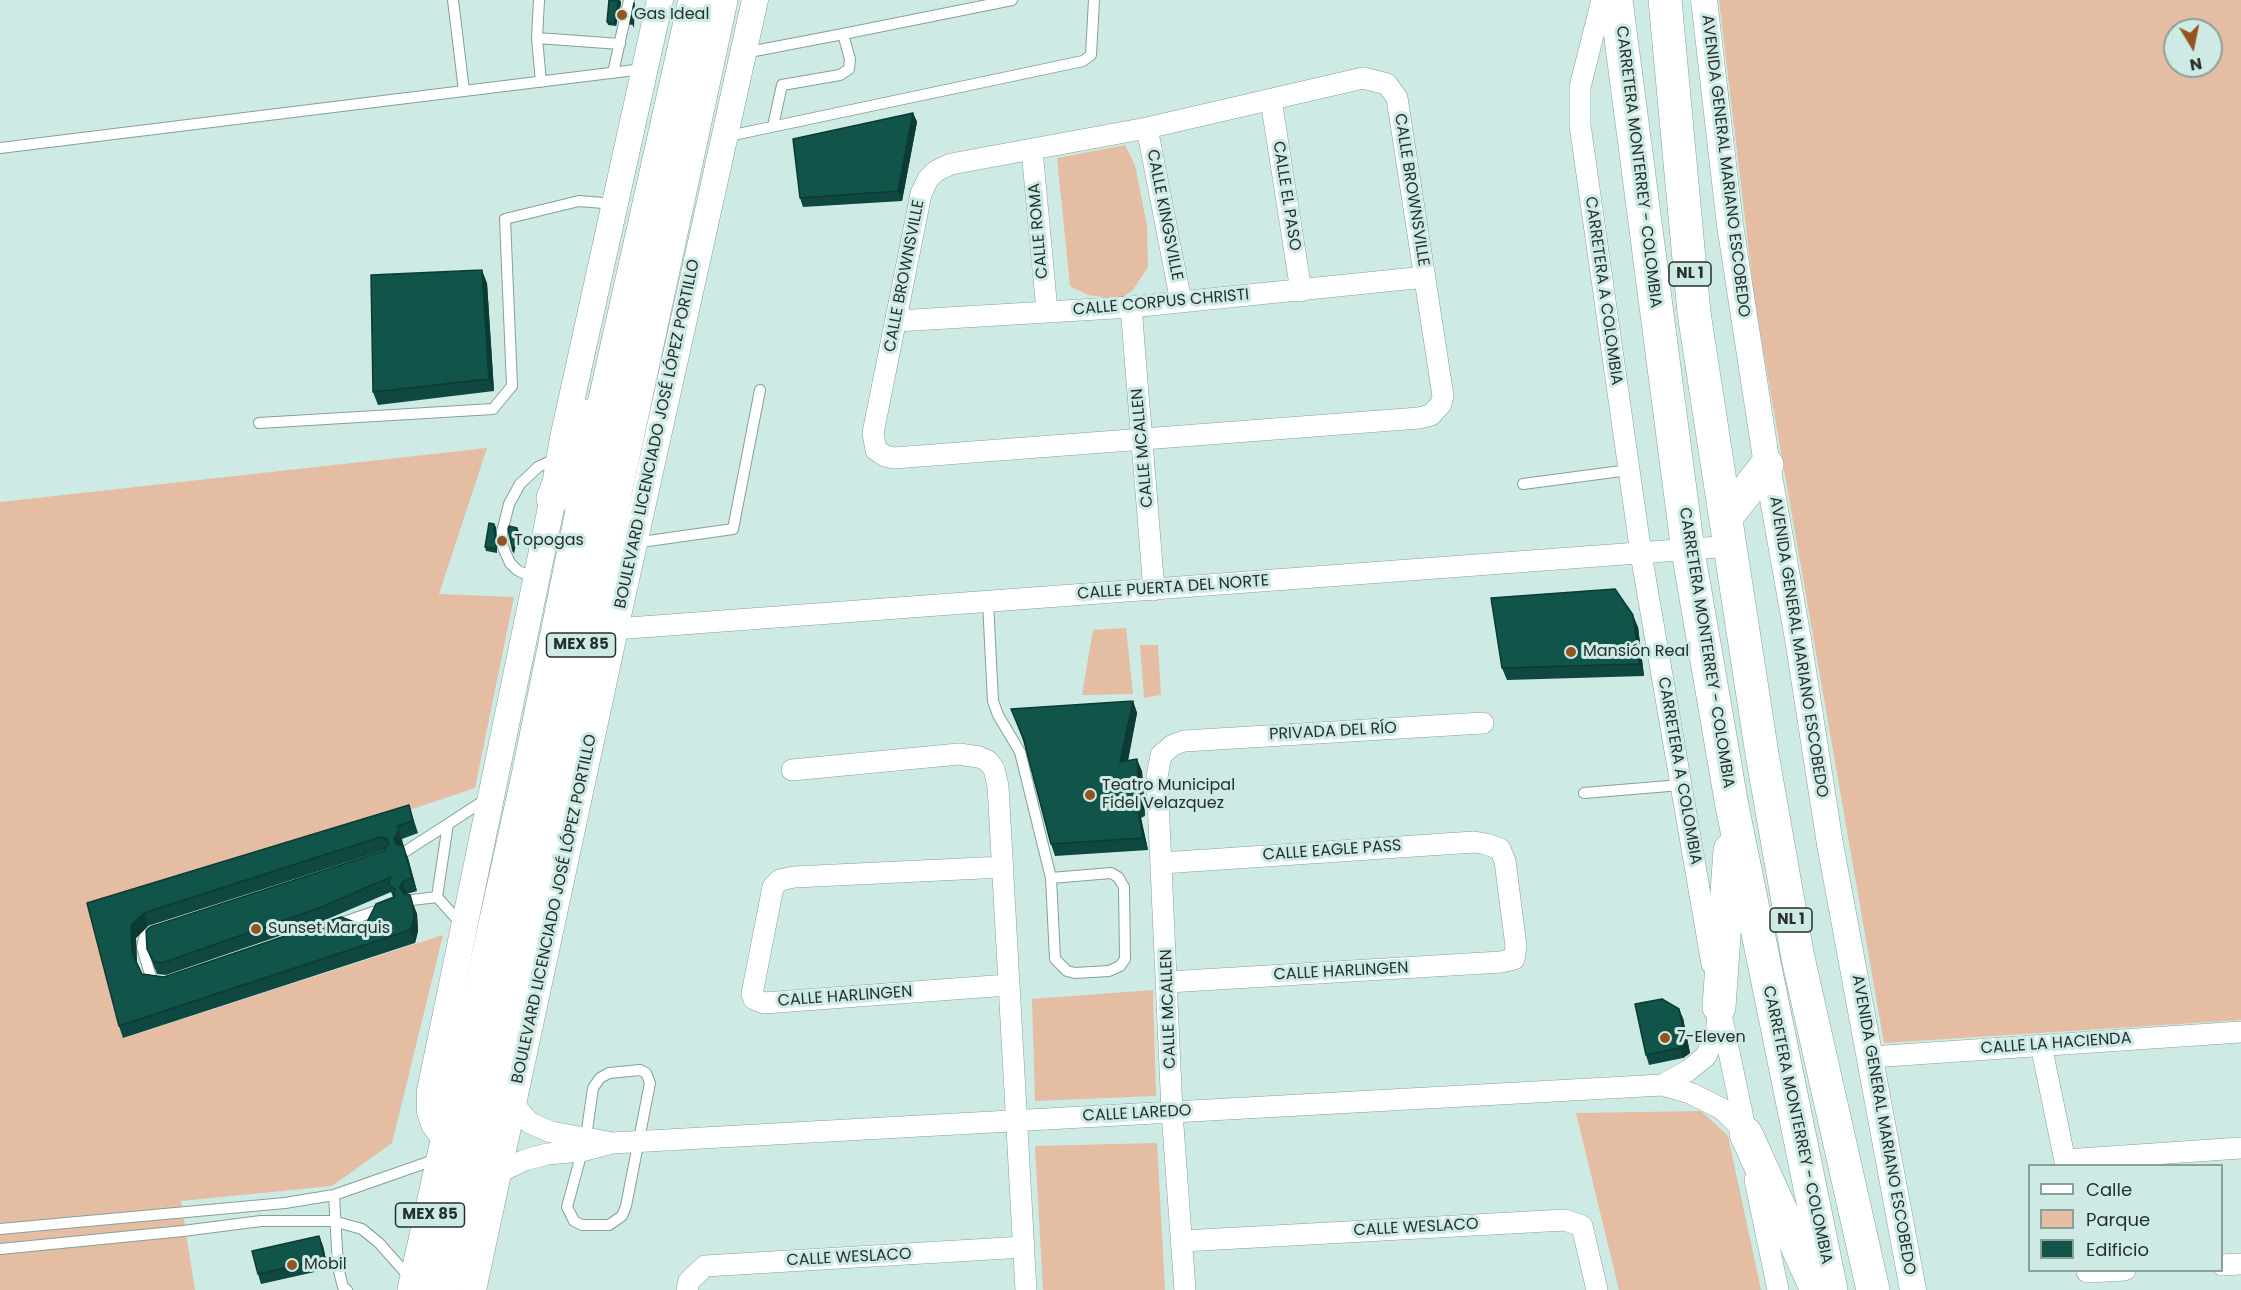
<!DOCTYPE html>
<html>
<head>
<meta charset="utf-8">
<style>
  body { margin:0 }
  #map { position:relative; width:2241px; height:1290px; overflow:hidden; background:#ceeae4; font-family:Poppins,sans-serif }
  canvas { display:block }
  .legend { position:absolute; left:2028px; top:1164px; width:195px; height:108px; box-sizing:border-box; background:#ceeae4; border:2px solid #8ba09c; margin:0; padding:8px 10px; list-style:none; font-size:18px; color:#26312f }
  .legend li { display:flex; align-items:center; gap:12px; height:30px }
  .legend b { width:30px; border:2px solid #8ba09c }
  .north { position:absolute; left:2163px; top:18px; width:60px; height:60px; box-sizing:border-box; background:#ceeae4; border:2px solid #8ba09c; border-radius:50%; rotate:170deg; font-size:16px; font-weight:700; line-height:24px; text-align:center; color:#26312f }
  .north::after { content:''; display:block; margin:auto; width:21px; height:27px; background:#95541f; clip-path:polygon(50% 0,100% 100%,50% 72%,0 100%) }
</style>
</head>
<body>
<div id="map">
<canvas width="2241" height="1290"></canvas>
<ul class="legend">
<li><b style="height:8px;background:#fff"></b>Calle</li>
<li><b style="height:16px;background:#e4bda2"></b>Parque</li>
<li><b style="height:16px;background:#11544a"></b>Edificio</li>
</ul>
<div class="north">N</div>
</div>
<script>
const ctx = document.querySelector('canvas').getContext('2d');
ctx.lineJoin = 'round';
function paint(path, color) { ctx.fillStyle = color; ctx.fill(path, 'evenodd'); }
const poly = rows => new Path2D(rows.map(r => 'M' + r).join(''));
function strokePath(path, color, width, dash) { ctx.strokeStyle = color; ctx.lineWidth = width; ctx.lineCap = dash ? 'butt' : 'round'; ctx.setLineDash(dash || []); ctx.stroke(path); }
function label(font, color, halo, rows, align = 'center') {
  ctx.font = font + ' Poppins,sans-serif'; ctx.lineWidth = 6; ctx.setLineDash([]); ctx.textBaseline = 'middle'; ctx.strokeStyle = halo; ctx.fillStyle = color; for (const [text, x, y, turn = 0] of rows) {
    ctx.save(); ctx.translate(x, y); ctx.rotate((+turn || 0) * Math.PI / 180); ctx.textAlign = isNaN(turn) ? turn : align; if (halo) ctx.strokeText(text, 0, 0); ctx.fillText(text, 0, 0); ctx.restore();
  }
}
const green = poly([
  [1719,0,2241,0,2241,1020,1884,1043,1755,303],
  [2175,30,2211,30,2211,66,2175,66],
  [1125,145,1135,165,1147,226,1148,267,1133,290,1120,299,1088,295,1070,286,1057,158],
  [487,448,439,594,514,597,475,788,92,916,124,1038,443,935,392,1143,332,1186,181,1201,195,1290,0,1290,0,502],
  [1126,628,1133,694,1082,695,1093,630],
  [1140,645,1158,645,1161,695,1144,698],
  [1153,990,1156,1096,1035,1101,1032,999],
  [1701,1111,1728,1136,1761,1290,1619,1290,1576,1113],
  [1157,1143,1165,1290,1043,1290,1035,1146]
]);
const service = poly([
  [453,0,464,91],
  [539,0,537,38,620,44],
  [537,38,541,82],
  [744,53,843,34],
  [613,73,629,0],
  [773,126,782,85,840,75,849,69,850,59,843,34,1012,0],
  [724,137,1083,61,1091,55,1094,0],
  [0,148,643,69],
  [259,423,493,409,512,386,505,219,579,201,615,204],
  [1523,484,1629,470],
  [634,543,733,529,760,390],
  [535,579,517,570,510,563,503,547,502,532,509,504,520,484,538,467,557,458],
  [988,602,993,701,998,715,1020,752,1051,878,1055,959,1067,971,1075,973,1109,971,1120,966,1125,959,1124,887,1118,877,1111,873,1051,878],
  [1584,793,1681,785],
  [406,851,448,824],
  [412,900,437,897],
  [338,924,385,908],
  [463,926,437,897,448,824,488,798],
  [157,930,145,935,142,947,152,981,158,984],
  [640,1070,646,1073,650,1083,626,1206,622,1216,609,1225,582,1225,574,1221,567,1207,586,1137,593,1088,600,1078,609,1073,640,1070],
  [334,1195,338,1267,343,1287,347,1290],
  [0,1229,285,1203,334,1195,437,1159],
  [0,1249,183,1231,261,1221,333,1221,362,1229,379,1243,411,1279]
]);
const minor = poly([
  [1602,0,1580,87,1580,125,1641,554,1712,964],
  [1363,78,1387,84,1397,98,1443,396,1441,404,1431,415,1419,418,894,458,885,456,876,450,873,433,921,194,928,179,936,171,951,164,1147,128,1363,78],
  [1271,100,1301,291],
  [1147,128,1181,302],
  [1032,150,1047,311],
  [1131,307,1154,590],
  [897,321,1131,307,1425,277],
  [615,629,1732,546],
  [792,770,959,754,979,757,988,761,994,769,998,786,1026,1290],
  [1162,863,1474,842,1486,844,1500,849,1505,861,1516,946,1514,959,1501,962,1168,982],
  [1003,867,794,877,780,880,773,887,752,994,754,999,764,1003,1008,985],
  [1717,995,1749,1147],
  [2041,1045,2066,1166],
  [1871,1057,2241,1032],
  [1662,1085,1689,1070,1706,1056,1716,1034,1718,1016],
  [513,1104,530,1123,551,1132,608,1142],
  [2065,1160,2241,1148],
  [497,1173,525,1160,547,1154,581,1151,612,1143,1662,1085,1690,1093,1722,1109,1746,1133],
  [1755,1180,1778,1290],
  [1183,1241,1565,1220,1582,1226,1597,1290],
  [2222,1265,2241,1264],
  [2087,1272,2125,1270],
  [687,1290,689,1281,705,1266,1024,1247],
  [1185,1290,1172,1112,1157,777,1161,755,1173,745,1184,741,1483,723]
]);
const tertiary = poly([
  [1704,0,1730,225,1767,465,1798,639,1830,844,1913,1290],
  [447,1141,434,1124,430,1112,430,1091,553,498,563,438,660,0],
  [473,1290,615,629,755,0]
]);
const primary = poly([
  [1616,0,1688,551,1732,806,1831,1290],
  [1665,0,1694,313,1762,754,1798,958,1873,1290],
  [1727,516,1767,465],
  [1719,1007,1730,850],
  [1746,1134,1817,1290]
]);
const trunk = poly([
  [553,498,587,416],
  [414,1290,528,776,602,413,695,0],
  [444,1290,721,0]
]);
const wall = poly([
  [620,0,621,3,616,26,608,25,607,22],
  [913,113,917,122,902,201,803,207,800,198],
  [487,283,494,391,378,405,373,392],
  [496,527,497,553,486,551,485,547],
  [1638,627,1644,676,1507,680,1502,668],
  [1133,701,1137,713,1128,761,1142,771,1145,816,1141,818,1148,850,1055,856,1051,844,1024,743,1011,709],
  [409,805,418,833,402,839,403,844,402,845,408,858,417,891,407,894,410,895,417,914,418,931,415,943,123,1038,119,1026,87,903],
  [385,850,384,851,147,949,157,974,166,975,323,921,391,892,393,897,365,926,164,977,142,974,137,962,136,938,148,926],
  [1683,1018,1690,1053,1683,1058,1649,1065,1646,1055],
  [319,1236,323,1246,328,1269,261,1284,258,1274]
]);
const shadedWall = poly([
  [620,0,621,3,616,26,614,23],
  [634,3,635,6,634,28,632,24],
  [913,113,917,122,902,201,898,191],
  [482,270,487,283,494,391,489,379],
  [494,524,496,527,497,553,496,549],
  [517,528,519,531,514,554,513,551],
  [1633,615,1638,627,1644,676,1639,664],
  [1133,701,1137,713,1125,775,1120,762],
  [1137,759,1142,771,1145,816,1140,803],
  [1137,805,1141,818,1148,850,1143,838],
  [397,826,403,844,399,851,394,838],
  [403,845,408,858,417,891,412,878],
  [402,882,407,894,405,900,400,888],
  [412,902,417,914,418,931,415,943,410,930],
  [144,913,148,926,136,938,137,966,132,953,131,925],
  [1679,1009,1683,1018,1690,1053,1683,1058,1680,1048],
  [319,1236,323,1246,328,1269,325,1259]
]);
const building = poly([
  [609,0,619,0,614,23,607,22,609,0],
  [634,3,632,24,630,24,634,3],
  [913,113,898,191,800,198,793,139,913,113],
  [482,270,489,379,373,392,371,275,482,270],
  [489,523,494,524,496,549,485,547,489,523],
  [509,526,517,528,513,551,508,529,509,526],
  [1615,589,1633,615,1639,664,1502,668,1491,598,1615,589],
  [1133,701,1120,762,1137,759,1140,803,1137,805,1143,838,1051,844,1023,737,1011,709,1133,701],
  [409,805,413,821,397,826,399,831,394,838,397,845,403,845,412,878,402,882,400,888,404,894,410,895,412,902,414,918,410,930,119,1026,87,903,409,805],
  [380,837,386,838,389,843,384,851,150,927,146,931,147,949,153,961,162,963,319,908,391,877,388,884,395,889,394,897,376,904,365,926,341,917,164,977,142,974,132,953,131,925,144,913,380,837],
  [1662,999,1679,1009,1686,1043,1680,1048,1646,1055,1635,1004,1662,999],
  [319,1236,325,1259,258,1274,252,1251,319,1236]
]);
const markers = [
  [622,15,6,"#95541f"],
  [502,541,6,"#95541f"],
  [1571,652,6,"#95541f"],
  [1090,795,6,"#95541f"],
  [256,929,6,"#95541f"],
  [1665,1038,6,"#95541f"],
  [292,1265,6,"#95541f"]
];
const shields = [
  [1690,274,42],
  [581,645,69],
  [1791,920,42],
  [430,1215,69]
];
const shieldNames = [
  ["NL 1",1690,274],
  ["MEX 85",581,645],
  ["NL 1",1791,920],
  ["MEX 85",430,1215]
];
const poiNames = [
  ["Gas Ideal",634,15],
  ["Topogas",514,541],
  ["Mansión Real",1583,652],
  ["Teatro Municipal",1102,786],
  ["Fidel Velazquez",1102,804],
  ["Sunset Marquis",268,929],
  ["7-Eleven",1677,1038],
  ["Mobil",304,1265]
];
const streetNames = [
  ["AVENIDA GENERAL MARIANO ESCOBEDO",1725,166,83],
  ["CARRETERA MONTERREY - COLOMBIA",1638,167,83],
  ["CALLE BROWNSVILLE",1411,190,81],
  ["CALLE EL PASO",1286,196,81],
  ["CALLE KINGSVILLE",1164,215,79],
  ["CALLE ROMA",1039,231,-95],
  ["CALLE BROWNSVILLE",905,276,-79],
  ["CARRETERA A COLOMBIA",1603,291,82],
  ["CALLE CORPUS CHRISTI",1161,303,-5],
  ["BOULEVARD LICENCIADO JOSÉ LÓPEZ PORTILLO",658,434,-78],
  ["CALLE MCALLEN",1143,448,-95],
  ["CALLE PUERTA DEL NORTE",1173,588,-4],
  ["AVENIDA GENERAL MARIANO ESCOBEDO",1798,647,81],
  ["CARRETERA MONTERREY - COLOMBIA",1706,648,81],
  ["PRIVADA DEL RÍO",1333,732,-3],
  ["CARRETERA A COLOMBIA",1679,771,80],
  ["CALLE EAGLE PASS",1332,851,-4],
  ["BOULEVARD LICENCIADO JOSÉ LÓPEZ PORTILLO",555,909,-78],
  ["CALLE HARLINGEN",1341,972,-3],
  ["CALLE HARLINGEN",845,997,-4],
  ["CALLE MCALLEN",1169,1009,-92],
  ["CALLE LA HACIENDA",2056,1044,-4],
  ["CALLE LAREDO",1137,1114,-3],
  ["CARRETERA MONTERREY - COLOMBIA",1797,1125,78],
  ["AVENIDA GENERAL MARIANO ESCOBEDO",1883,1125,80],
  ["CALLE WESLACO",1416,1228,-3],
  ["CALLE WESLACO",849,1258,-3]
];
paint(green, '#e4bda2');
strokePath(service, '#85a09a', 12);
strokePath(minor, '#85a09a', 22);
strokePath(tertiary, '#85a09a', 27);
strokePath(primary, '#85a09a', 34);
strokePath(trunk, '#85a09a', 34);
strokePath(service, '#fff', 10);
strokePath(minor, '#fff', 21);
strokePath(tertiary, '#fff', 26);
strokePath(primary, '#fff', 33);
strokePath(trunk, '#fff', 33);
paint(wall, '#0f4840');
paint(shadedWall, '#0c3b34');
paint(building, '#11544a');
strokePath(building, '#0c3b34', 1.5);
for (const [x, y, r, color] of markers) { const dot = new Path2D(); dot.arc(x, y, r, 0, 2 * Math.PI); ctx.fillStyle = color; ctx.fill(dot); strokePath(dot, '#ceeae4', 2); }
for (const [x, y, w] of shields) { const box = new Path2D(); box.roundRect(x - w / 2, y - 12, w, 24, 4.5); ctx.fillStyle = '#ceeae4'; ctx.fill(box); strokePath(box, '#26312f', 1.5); }
label('bold 15px', '#26312f', null, shieldNames);
label('16px', '#26312f', '#ceeae4', poiNames, 'left');
label('16px', '#26312f', '#ceeae4', streetNames);
</script>
</body>
</html>
